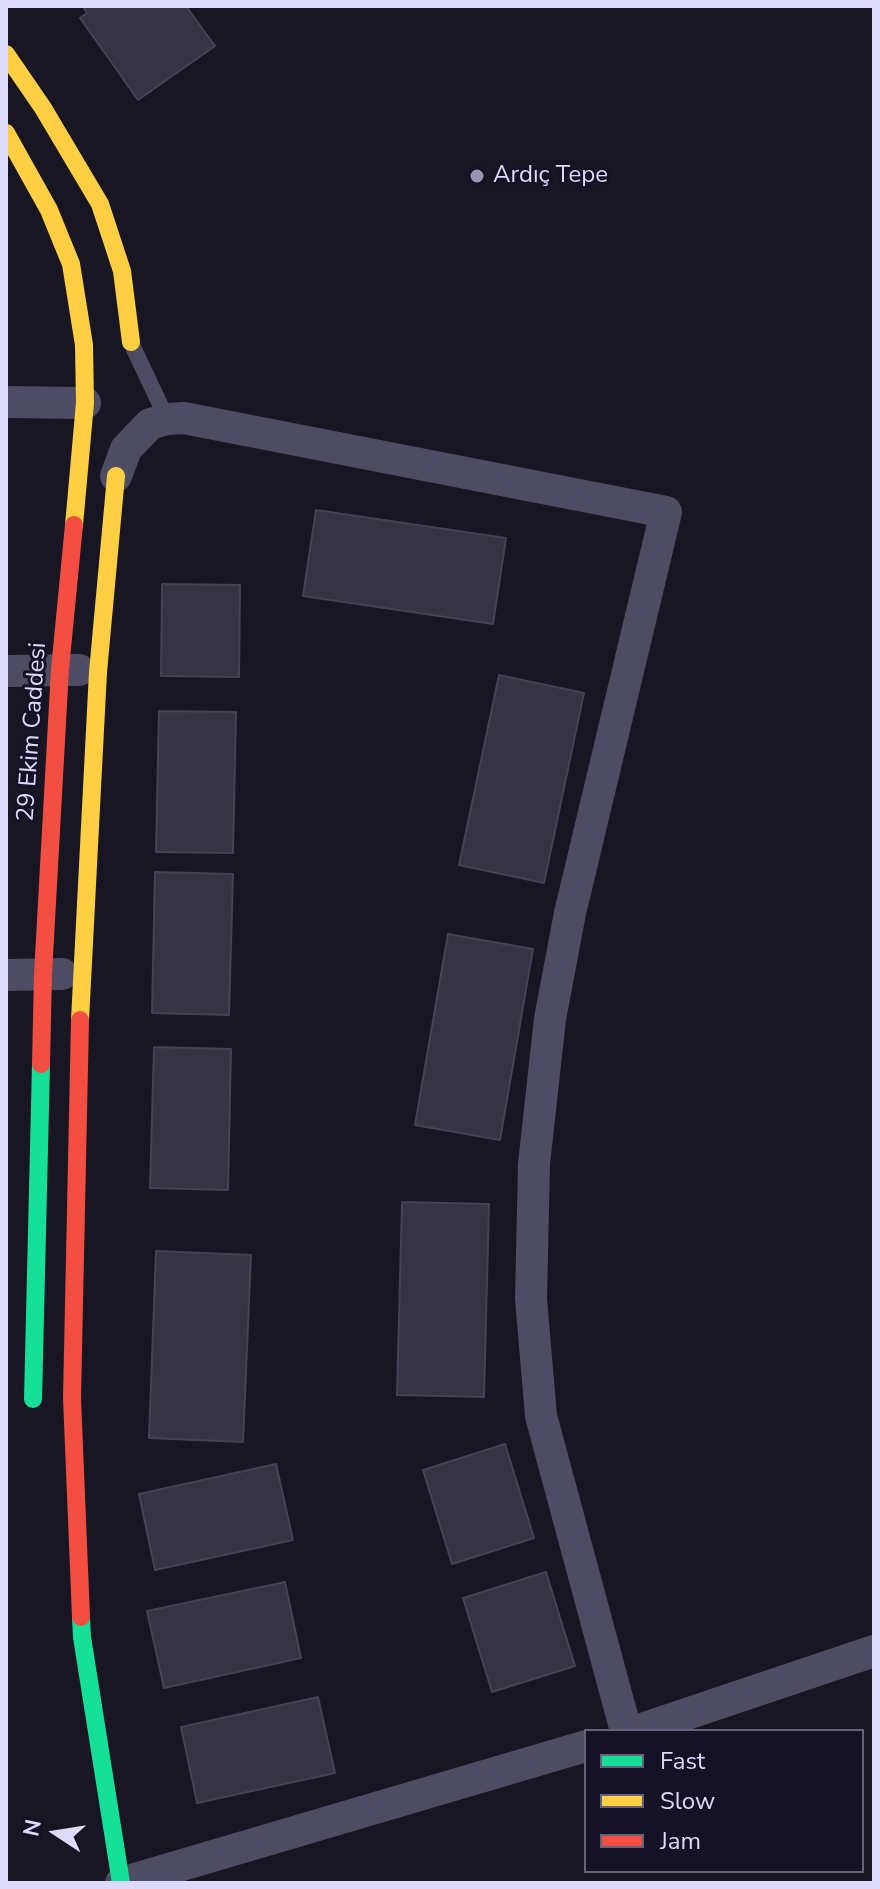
<!DOCTYPE html>
<html>
<head>
<meta charset="utf-8">
<style>
  body { margin:0 }
  #map { position:relative; width:880px; height:1889px; overflow:hidden; background:#181622; font-family:"Nunito Sans",sans-serif }
  canvas { display:block }
  .frame { position:absolute; inset:0; border:8px solid #dddafc; pointer-events:none }
  .legend { position:absolute; left:584px; top:1729px; width:280px; height:144px; box-sizing:border-box; background:#151226; border:2px solid #65627c; margin:0; padding:10px 14px; list-style:none; font-size:24px; color:#dddafc }
  .legend li { display:flex; align-items:center; gap:16px; height:40px }
  .legend b { width:40px; border:2px solid #65627c }
  .north { position:absolute; left:16px; top:1793px; width:80px; height:80px; -webkit-text-stroke:6px #151226; paint-order:stroke; rotate:282deg; font-size:22px; font-weight:700; line-height:32px; text-align:center; color:#dddafc }
  .north::after { content:''; display:block; margin:auto; width:28px; height:36px; background:#dddafc; clip-path:polygon(50% 0,100% 100%,50% 72%,0 100%) }
</style>
</head>
<body>
<div id="map">
<canvas width="880" height="1889"></canvas>
<div class="frame"></div>
<ul class="legend">
<li><b style="height:10px;background:#16e098"></b>Fast</li>
<li><b style="height:10px;background:#ffcf43"></b>Slow</li>
<li><b style="height:10px;background:#f24e42"></b>Jam</li>
</ul>
<div class="north">N</div>
</div>
<script>
const ctx = document.querySelector('canvas').getContext('2d');
ctx.lineJoin = 'round';
function paint(path, color) { ctx.fillStyle = color; ctx.fill(path, 'evenodd'); }
const poly = rows => new Path2D(rows.map(r => 'M' + r).join(''));
function strokePath(path, color, width, dash) { ctx.strokeStyle = color; ctx.lineWidth = width; ctx.lineCap = dash ? 'butt' : 'round'; ctx.setLineDash(dash || []); ctx.stroke(path); }
function label(font, color, halo, rows, align = 'center') {
  ctx.font = font + ' "Nunito Sans",sans-serif'; ctx.lineWidth = 6; ctx.setLineDash([]); ctx.textBaseline = 'middle'; ctx.strokeStyle = halo; ctx.fillStyle = color; for (const [text, x, y, turn = 0] of rows) {
    ctx.save(); ctx.translate(x, y); ctx.rotate((+turn || 0) * Math.PI / 180); ctx.textAlign = isNaN(turn) ? turn : align; if (halo) ctx.strokeText(text, 0, 0); ctx.fillText(text, 0, 0); ctx.restore();
  }
}
const building = poly([
  [83,6,186,6,215,46,138,100,80,18,87,13,83,6],
  [316,510,506,538,493,624,303,596,316,510],
  [162,584,240,585,239,677,161,676,162,584],
  [499,675,584,693,544,883,459,865,499,675],
  [159,711,236,712,233,853,156,852,159,711],
  [155,872,233,874,229,1015,152,1013,155,872],
  [448,934,533,949,500,1140,415,1125,448,934],
  [154,1047,231,1049,228,1190,150,1188,154,1047],
  [402,1202,489,1204,484,1397,397,1395,402,1202],
  [156,1251,251,1255,243,1442,149,1438,156,1251],
  [505,1444,534,1538,452,1564,423,1470,505,1444],
  [276,1464,293,1540,155,1570,139,1494,276,1464],
  [546,1572,575,1666,492,1692,463,1598,546,1572],
  [285,1582,301,1658,164,1688,147,1611,285,1582],
  [318,1697,335,1773,197,1803,181,1727,318,1697]
]);
const lane = poly([
  [132,345,167,419]
]);
const street = poly([
  [6,402,85,403],
  [116,476,126,449,150,424,167,419,184,418,666,512,570,913,550,1019,534,1164,531,1299,541,1416,626,1731],
  [6,671,79,670],
  [6,975,62,974],
  [636,1731,874,1651],
  [121,1883,586,1746]
]);
const fast = poly([
  [33,1399,41,1064],
  [81,1617,82,1637,121,1883]
]);
const slow = poly([
  [6,54,43,108,100,204,122,271,131,342],
  [6,133,49,210,71,264,84,345,85,403,74,525],
  [80,1020,98,672,116,476]
]);
const jam = poly([
  [80,1020,72,1398,81,1617],
  [41,1064,43,974,60,669,74,525]
]);
const markers = [
  [477,176,8,"#9895b0"]
];
const poiNames = [
  ["Ardıç Tepe",493,176]
];
const streetNames = [
  ["29 Ekim Caddesi",33,732,-86]
];
paint(building, '#363444');
strokePath(building, '#454255', 2);
strokePath(lane, '#4d4c62', 16);
strokePath(street, '#4d4c62', 32);
strokePath(fast, '#16e098', 18);
strokePath(slow, '#ffcf43', 18);
strokePath(jam, '#f24e42', 18);
for (const [x, y, r, color] of markers) { const dot = new Path2D(); dot.arc(x, y, r, 0, 2 * Math.PI); ctx.fillStyle = color; ctx.fill(dot); strokePath(dot, '#151226', 3); }
label('24px', '#dddafc', '#151226', poiNames, 'left');
label('24px', '#dddafc', '#151226', streetNames);
</script>
</body>
</html>
